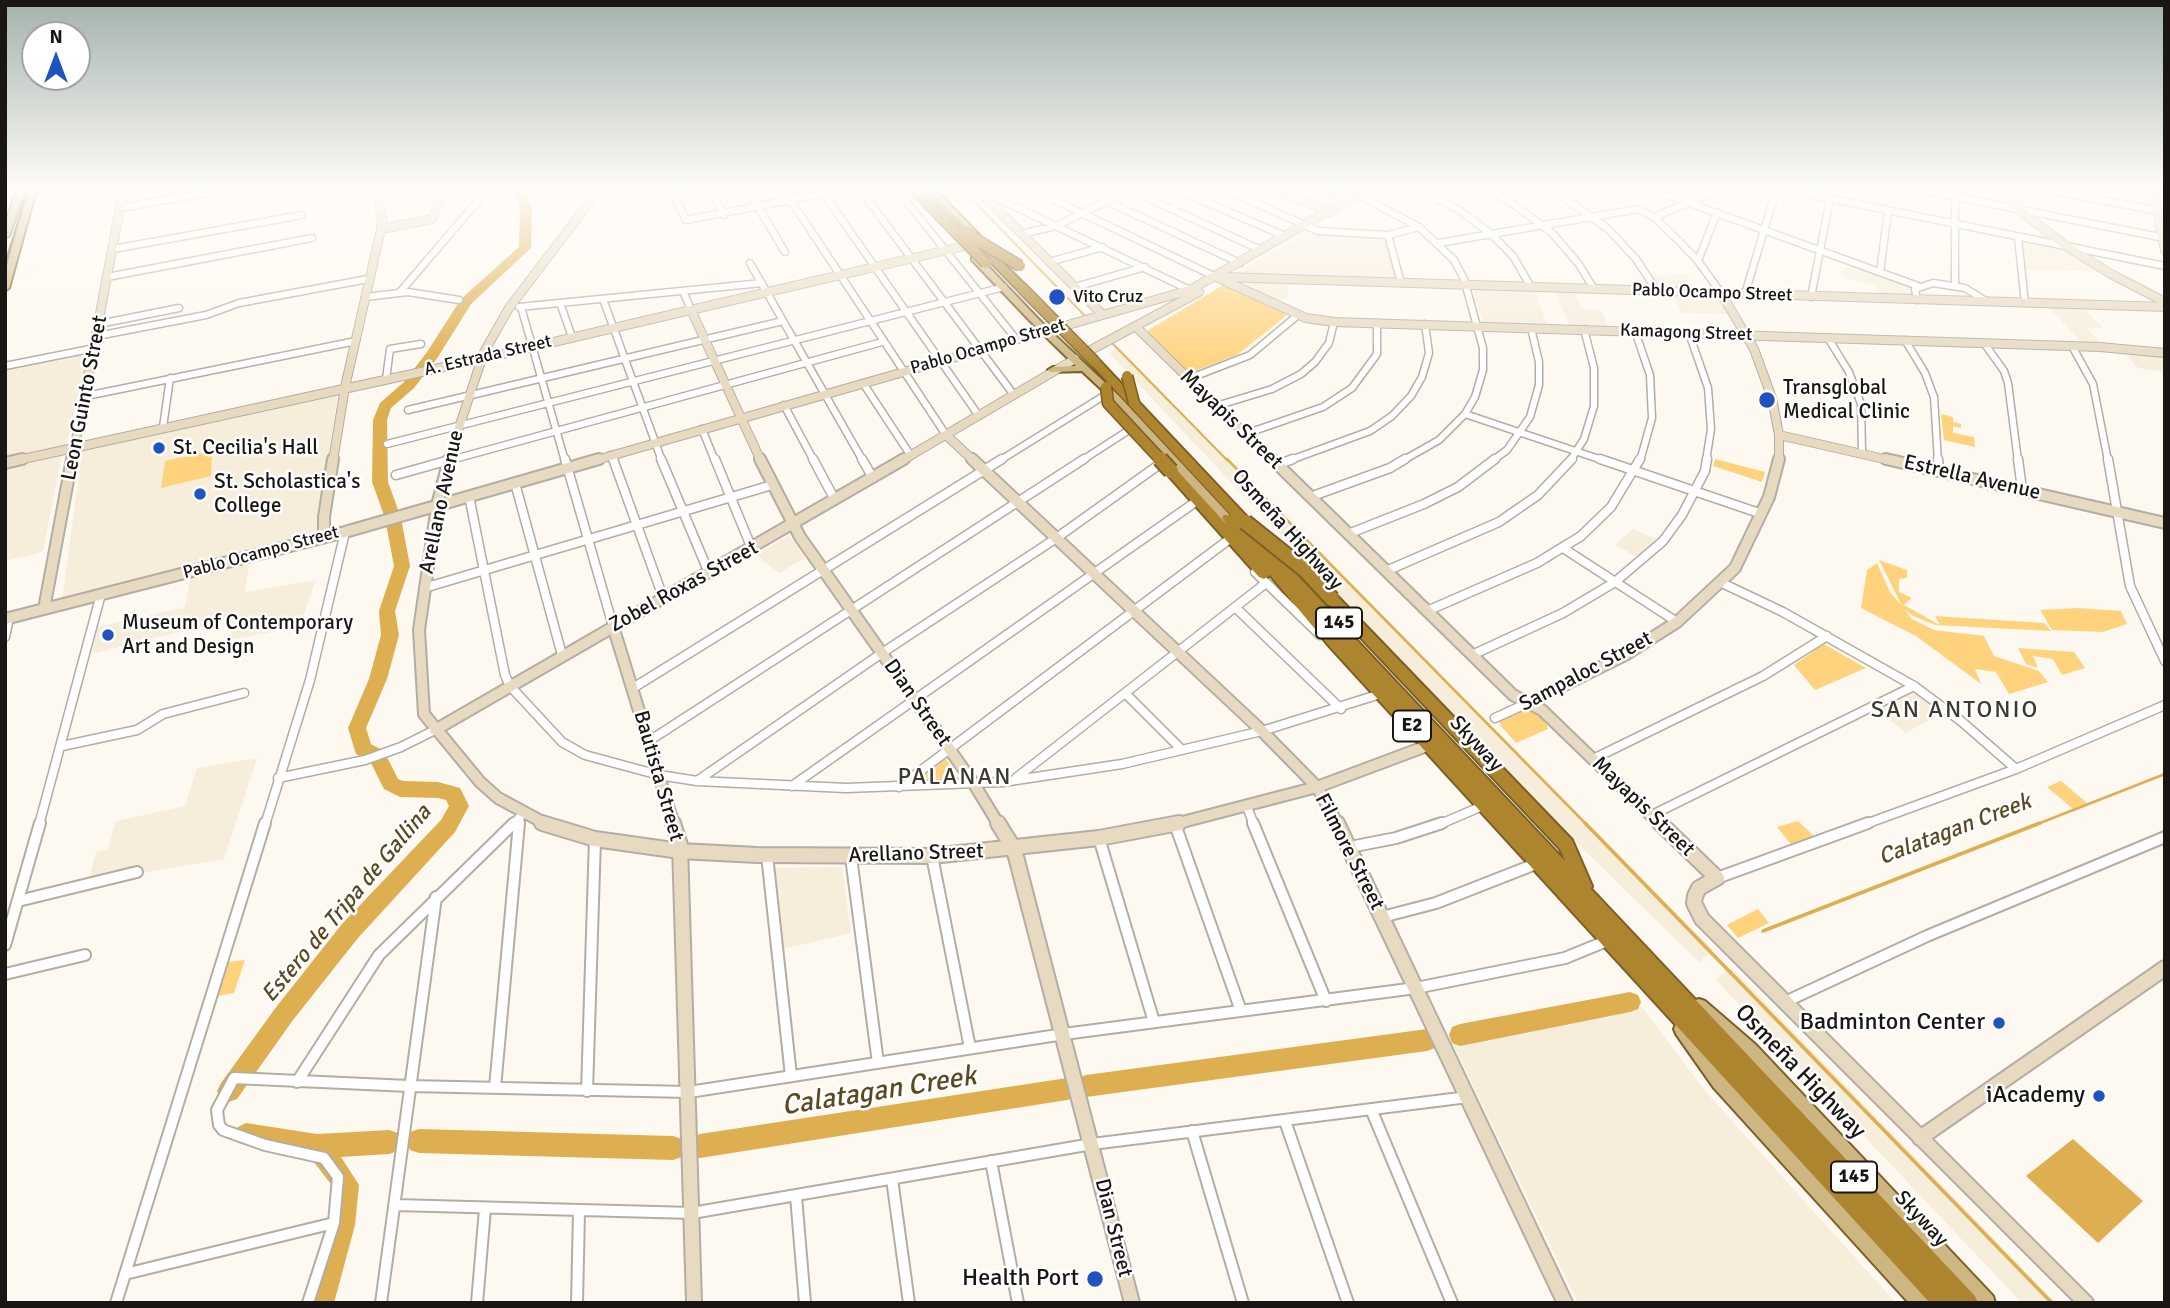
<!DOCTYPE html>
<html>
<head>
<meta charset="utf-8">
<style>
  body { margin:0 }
  #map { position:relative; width:2170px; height:1308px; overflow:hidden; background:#fef9f0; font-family:Signika,sans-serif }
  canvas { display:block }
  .frame { position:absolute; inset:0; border:7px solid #191613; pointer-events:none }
  .north { position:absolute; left:21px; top:21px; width:70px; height:70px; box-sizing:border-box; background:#fff; border:2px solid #a3a2a1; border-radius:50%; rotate:0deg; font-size:19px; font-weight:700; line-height:28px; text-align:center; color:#191613 }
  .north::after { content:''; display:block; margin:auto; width:24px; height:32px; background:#2053c0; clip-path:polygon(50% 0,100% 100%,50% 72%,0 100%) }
</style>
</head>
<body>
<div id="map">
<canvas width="2170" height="1308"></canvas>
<div class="frame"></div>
<div class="north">N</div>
</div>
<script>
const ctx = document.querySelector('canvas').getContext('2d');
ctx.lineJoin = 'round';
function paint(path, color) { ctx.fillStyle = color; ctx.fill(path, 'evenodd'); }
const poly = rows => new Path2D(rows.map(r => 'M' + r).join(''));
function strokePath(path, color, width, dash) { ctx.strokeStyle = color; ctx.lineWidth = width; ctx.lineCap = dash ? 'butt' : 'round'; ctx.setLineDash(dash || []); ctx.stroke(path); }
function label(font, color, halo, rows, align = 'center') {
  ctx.font = font + ' Signika,sans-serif'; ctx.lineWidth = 5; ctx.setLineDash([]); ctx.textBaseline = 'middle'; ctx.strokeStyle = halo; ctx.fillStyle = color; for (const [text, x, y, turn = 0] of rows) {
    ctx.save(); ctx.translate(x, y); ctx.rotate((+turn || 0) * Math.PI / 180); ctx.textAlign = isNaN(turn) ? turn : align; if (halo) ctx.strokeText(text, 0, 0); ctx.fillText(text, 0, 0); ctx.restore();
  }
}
const built = poly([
  [1304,234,1386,236,1395,279,1235,274],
  [2020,240,2063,247,2100,271,2026,270],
  [1851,265,1910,287,1912,296,1881,295,1873,284,1844,278,1842,271],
  [1686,274,1695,290,1661,290,1652,275],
  [1249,281,1287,281,1289,296,1279,302,1245,287],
  [1473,289,1535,291,1547,325,1483,323],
  [1556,292,1574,292,1582,310,1601,310,1608,327,1569,325],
  [1673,296,1718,297,1728,314,1682,313],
  [2049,308,2084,309,2103,328,2087,328,2101,344,2082,343],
  [1118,346,1288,522,1713,950,1699,962,1509,777,1110,354],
  [89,351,66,446,5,459,5,368],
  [2124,352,2165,356,2165,372,2138,368],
  [338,392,317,536,62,600,82,452,86,449],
  [62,454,43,552,5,561,5,466],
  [1633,529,1656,539,1637,557,1615,545],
  [789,535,805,558,779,573,756,555],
  [250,561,245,592,316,580,300,626,231,640,230,619,92,654,97,627,185,607,191,575],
  [1914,693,1942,713,1906,733,1878,711],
  [257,758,224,859,88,882,96,852,108,849,116,821,185,806,197,768],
  [842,867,851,933,783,949,775,868],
  [1732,968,2056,1303,2022,1303,1715,979],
  [1642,1007,1706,1092,1896,1303,1578,1303,1453,1044]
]);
const green = poly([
  [1223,285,1287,315,1237,355,1189,373,1147,331],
  [1941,414,1953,417,1953,422,1961,424,1961,428,1953,426,1953,433,1974,437,1975,447,1944,440],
  [212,451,211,476,161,488,165,461],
  [1715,459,1765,472,1762,482,1713,466],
  [1879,560,1907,570,1907,578,1899,579,1899,592,1912,598,1904,605,1940,625,1935,616,2044,623,2051,631,1935,625,1913,616,1904,609,1912,619,1934,630,1984,636,1994,656,2039,671,2048,682,2009,694,1996,672,1975,669,1981,684,1916,636,1861,608,1867,570,1877,563,1890,592,1902,606],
  [2078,608,2121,611,2127,624,2103,632,2052,630,2040,610],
  [1824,644,1866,668,1815,690,1794,665],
  [2018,648,2074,652,2085,668,2062,675,2053,659,2033,656,2038,668,2026,664],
  [1525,705,1544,716,1548,729,1516,743,1500,725,1500,719],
  [946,759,960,780,917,783,918,780],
  [2061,781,2087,803,2073,809,2047,787],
  [1798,821,1816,838,1793,847,1777,827],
  [1758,909,1769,923,1738,938,1727,925],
  [245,960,234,993,217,996,228,962]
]);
const water = poly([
  [2073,1139,2143,1201,2098,1243,2026,1176]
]);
const streamFar2 = poly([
  [960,187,1086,317],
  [1112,343,1228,461]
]);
const streamFar1 = poly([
  [1227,459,1587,825],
  [2035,825,2165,774]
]);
const stream = poly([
  [1585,823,2052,1303],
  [1763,931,2040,823]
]);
const river = poly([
  [518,187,530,187,528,198,532,209,531,248,471,304,438,357,414,388,391,408,387,420,388,482,401,518,410,566,395,611,399,635,387,679,366,728,371,744,384,751,398,779,403,781,438,782,460,788,469,806,455,832,358,938,293,1020,237,1099,229,1102,221,1099,217,1091,221,1083,277,1006,342,924,441,820,449,806,446,800,438,798,400,797,384,789,370,761,356,754,348,728,369,679,381,635,379,611,394,566,385,518,372,482,373,420,380,403,404,382,427,352,461,299,519,247,520,209,516,198,518,187],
  [1630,992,1638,995,1641,1002,1638,1009,1630,1012,1460,1046,1452,1043,1449,1035,1452,1027,1460,1024,1630,992],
  [1427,1029,1435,1032,1438,1040,1435,1048,1427,1051,1086,1097,1077,1093,1075,1097,1067,1100,700,1158,691,1155,688,1146,691,1137,700,1134,1067,1078,1076,1082,1078,1078,1086,1075,1427,1029],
  [246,1123,317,1134,389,1130,398,1133,401,1142,398,1151,389,1154,341,1157,359,1185,355,1225,334,1303,308,1303,329,1225,334,1188,310,1157,238,1143,234,1135,238,1127,246,1123],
  [419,1129,673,1136,682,1139,685,1148,682,1157,673,1160,419,1153,410,1150,407,1141,410,1132,419,1129]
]);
const streetFar2 = poly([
  [670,187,686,220,859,187],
  [708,187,724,215],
  [746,187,785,252],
  [782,187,946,435],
  [819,187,979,416],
  [858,187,1014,395],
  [895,187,1016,339],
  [1027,187,1216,277],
  [1076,187,1240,263],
  [1124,187,1261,250],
  [1171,187,1285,236],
  [1220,187,1318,231,1388,235,1419,227],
  [1412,187,1459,210,1491,234,1513,256,1531,287],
  [1484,187,1515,205,1552,233,1578,263,1594,289],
  [1549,187,1608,229,1636,259,1657,291],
  [1645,187,1918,286],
  [1773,187,2165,266],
  [1905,187,2165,238],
  [1955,187,1955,285],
  [2033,187,2165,212],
  [976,188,1190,290],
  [464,195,471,187],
  [1049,197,1072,187],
  [1362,197,1419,227,1454,260,1464,279,1483,348,1483,370,1475,397,1465,414,1439,440,1402,461],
  [120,208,240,187],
  [1654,217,1727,187],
  [1021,234,1056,226,1132,189],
  [1388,235,1401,283],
  [2018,237,2025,303],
  [1439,243,1638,209,1654,217,1677,239,1698,261,1721,293],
  [113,249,302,215],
  [1698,261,1717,212],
  [1049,262,1103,247],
  [750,263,863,461],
  [1880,272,1888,211],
  [107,277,312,238],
  [1075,287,1145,267],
  [683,291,691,310],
  [400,292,490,187],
  [1745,294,1777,187],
  [365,297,408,292,459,300],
  [1811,297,1830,199],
  [603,299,662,461],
  [1917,300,1915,289,1933,283,1965,288,1986,301],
  [560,303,572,337],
  [519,307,762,283],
  [521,307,565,461],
  [99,324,179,308],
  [1635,331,1650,375,1652,418,1640,461],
  [1689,333,1708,388,1711,429,1706,461],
  [97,336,206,315,239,303,368,279],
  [1828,338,1849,372,1861,404,1862,453],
  [1905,340,1925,373,1934,397,1938,461],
  [1984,343,2004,371,2008,383,2018,461],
  [2072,346,2093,384,2108,461],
  [5,366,95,348],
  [386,379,390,349,421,344],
  [1188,379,1250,355,1298,315],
  [863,383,911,456],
  [86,396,356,341],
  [784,405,814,461],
  [1216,406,1272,389,1301,374,1315,362,1329,343,1334,322],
  [408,410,783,321],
  [1465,414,1605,461],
  [163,427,170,378],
  [702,429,715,461],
  [1245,434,1323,407,1352,388,1377,354,1377,323],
  [387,444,1004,287],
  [611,455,613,461],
  [447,461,882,342],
  [999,461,1110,392],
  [1081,461,1129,430],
  [1288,461,1370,431,1392,416,1411,396,1422,377,1429,353,1425,324],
  [1492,461,1507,450,1530,417,1539,385,1539,362,1531,328],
  [1570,461,1584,439,1594,406,1594,368,1584,329]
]);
const streetFar1 = poly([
  [565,459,613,626],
  [613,459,664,600],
  [661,459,709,573],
  [715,459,752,549],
  [813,459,835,500],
  [862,459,873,478],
  [1600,459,1762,514],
  [1938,459,1939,470],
  [2018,459,2022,489],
  [2108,459,2130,586,2165,661],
  [1277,465,1293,459],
  [396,475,453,459],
  [515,483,562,655],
  [469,496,505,675,510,686,562,742,585,755,659,775,697,781,846,788,1003,782,1122,764,1262,731,1377,695],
  [1310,497,1390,468,1405,459],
  [1348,534,1424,504,1458,487,1495,459],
  [1563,548,1677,622],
  [1386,571,1499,522,1538,495,1572,459],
  [1255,572,1320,635],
  [1722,583,1783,612,1914,686,1961,721,2016,769],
  [424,588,772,485],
  [1235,607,1341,709],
  [1427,611,1537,563,1581,536,1611,507,1640,459],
  [5,637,9,618],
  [1472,655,1563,613,1615,582,1663,541,1682,515,1705,471,1707,459],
  [633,688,1002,459],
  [1125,693,1182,750],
  [1495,718,1530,702],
  [649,741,1084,459],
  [62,746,137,730,163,714,244,693],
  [1593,759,1763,676,1827,636],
  [278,778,365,760,401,747,435,730],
  [1016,778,1266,583],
  [697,781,882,653,1055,539,1160,464],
  [792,786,1194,503],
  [899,787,1227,541],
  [1247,807,1254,825],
  [1652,815,1914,686],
  [39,825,101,594],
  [265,825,310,680,345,532],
  [512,825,523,814],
  [518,825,519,818],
  [1438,825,1480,807],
  [1863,825,2016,769,2165,705]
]);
const street = poly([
  [1253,823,1326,1001],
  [1175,824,1241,1011],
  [1099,838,1154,1022],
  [1350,847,1396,838,1442,823],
  [767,855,791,1076],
  [932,856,970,1048],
  [851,857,878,1063],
  [1717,878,1868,823],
  [18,901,137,872],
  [1382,917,1436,903,1533,865],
  [5,945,40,823],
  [5,974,85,955],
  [1785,1002,1927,936,2165,837],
  [297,1082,379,955,514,823],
  [495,1088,519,823],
  [587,1091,595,839],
  [1371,1109,1452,1303],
  [1285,1121,1348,1303],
  [1192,1131,1243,1303],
  [991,1161,1018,1303],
  [892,1179,909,1303],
  [796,1196,805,1303],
  [395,1205,692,1213,1092,1144,1468,1097],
  [125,1274,334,1223],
  [116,1303,265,823],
  [308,1303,334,1223,338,1177,324,1158,265,1145,223,1130,219,1125,217,1110,234,1078,409,1086,689,1092,1064,1034,1416,988,1565,958,1604,942],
  [381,1303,436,897],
  [477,1303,485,1209],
  [577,1303,579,1212]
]);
const secondaryFar2 = poly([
  [975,187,1102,314],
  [1268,187,1330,212],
  [1315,187,1347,200],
  [1999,187,2027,216,2066,246,2111,274,2165,302],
  [2153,187,2165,251],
  [381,229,432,219,444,187],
  [1216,277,1306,318,1334,322,2100,347,2165,353],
  [1223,277,2165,307],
  [1721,293,1754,349,1772,398,1779,435,1779,461],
  [691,310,761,461],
  [1136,327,1273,461],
  [1089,351,1199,292],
  [946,435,974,461],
  [1779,435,1893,461],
  [14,461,481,359,969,245],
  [72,461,124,187],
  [333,461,345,387,381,229,382,216,374,187],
  [448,461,484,352,509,308,601,187],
  [593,461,1190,290,1370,187],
  [901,461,1075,359]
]);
const secondaryFar1 = poly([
  [449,459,437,505,419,630,424,714,480,782,498,798,548,825],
  [760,459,800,537,974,784,999,825],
  [972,459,1262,731,1317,787,1338,825],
  [1272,459,1513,695,1542,710,1661,825],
  [1886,459,2165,523],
  [5,463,22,459],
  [324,537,324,517,333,459],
  [44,609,72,459],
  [5,619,345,532,599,459],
  [613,626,674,825],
  [1530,702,1625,655,1677,622,1735,568,1769,497,1779,459],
  [435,730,904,459],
  [1171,825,1317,787,1424,747]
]);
const secondary = poly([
  [542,823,595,839,680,851,757,855,932,856,1099,838,1179,823],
  [673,823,680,845,694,1303],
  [998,823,1014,849,1132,1303],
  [1337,823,1565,1303],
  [1660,823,1717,878,1699,888,1695,896,1694,903,1702,919,2086,1303],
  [1920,1138,2165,968]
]);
const primary = poly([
  [18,187,26,187,9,236,5,238,5,224,18,187],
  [29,187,37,187,9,288,5,291,5,272,29,187],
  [925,187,933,187,981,237,981,241,975,241,925,187],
  [972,256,978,256,1044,325,1119,396,1238,524,1240,527,1238,530,1230,530,1113,400,1082,371,1050,372,1048,370,1053,367,1076,366,1038,329,972,260,972,256],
  [1288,559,1292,560,1321,594,1323,597,1321,600,1313,600,1284,566,1282,563,1288,559],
  [1699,999,1705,1001,1756,1045,1993,1296,1995,1303,1973,1303,1744,1055,1693,1011,1691,1006,1693,1001,1699,999],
  [1682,1022,1688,1024,1726,1076,1929,1296,1931,1303,1909,1303,1714,1088,1676,1034,1674,1029,1676,1024,1682,1022]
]);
const highway = poly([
  [917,187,926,187,1026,286,1026,290,1018,290,917,187],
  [1095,359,1099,360,1249,519,1350,633,1565,861,1560,849,1327,602,1325,599,1327,596,1337,596,1572,840,1592,886,1591,889,1975,1296,1978,1303,1930,1303,1330,647,1270,575,1264,579,1259,577,1167,474,1165,471,1167,468,1175,468,1229,527,1222,518,1224,515,1231,515,1091,364,1090,362,1095,359]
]);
const tram = poly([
  [5,263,29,187]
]);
const highwayBridgeFar1 = poly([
  [912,187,986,263],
  [964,232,1020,266],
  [1022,288,1095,362],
  [1127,376,1134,403],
  [1106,387,1108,403,1162,461]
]);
const highwayBridge = poly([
  [1160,459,1171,471],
  [1245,522,1305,570,1332,599]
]);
const markers = [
  [1057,297,9,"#2053c0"],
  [1767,400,9,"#2053c0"],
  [159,448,7,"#2053c0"],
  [200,494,7,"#2053c0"],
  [108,635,7,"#2053c0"],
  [1999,1023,7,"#2053c0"],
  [2099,1096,7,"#2053c0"],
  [1095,1279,9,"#2053c0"]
];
const farStreetnames = [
  ["Pablo Ocampo Street",1712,293,2],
  ["Kamagong Street",1686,333,2],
  ["Pablo Ocampo Street",988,347,-16],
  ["A. Estrada Street",488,356,-13],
  ["Pablo Ocampo Street",261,553,-15]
];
const farPoinames = [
  ["Vito Cruz",1073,297]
];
const shields = [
  [1339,623,46],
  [1412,726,38],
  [1854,1177,46]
];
const shieldNames = [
  ["145",1339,623],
  ["E2",1412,726],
  ["145",1854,1177]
];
const poiNames = [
  ["Transglobal",1783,388],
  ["Medical Clinic",1783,412],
  ["St. Cecilia's Hall",173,448],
  ["St. Scholastica's",214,482],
  ["College",214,506],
  ["Museum of Contemporary",122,623],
  ["Art and Design",122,647]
];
const streetNames = [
  ["Leon Guinto Street",85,398,-79],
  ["Mayapis Street",1231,420,44],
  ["Estrella Avenue",1972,478,13],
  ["Arellano Avenue",442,502,-78],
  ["Osmeña Highway",1287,530,48],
  ["Zobel Roxas Street",684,587,-29],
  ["Sampaloc Street",1586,672,-28],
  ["Dian Street",917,703,55],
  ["Skyway",1476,744,47],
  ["Bautista Street",658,776,74],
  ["Mayapis Street",1643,807,44],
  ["Filmore Street",1349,852,63],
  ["Arellano Street",916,854,-2],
  ["Skyway",1921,1219,47],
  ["Dian Street",1113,1228,76]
];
const waterNames = [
  ["Calatagan Creek",1955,830,-21],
  ["Estero de Tripa de Gallina",347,904,-50]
];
const quarterNames = [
  ["SAN ANTONIO",1955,711],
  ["PALANAN",955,778]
];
const nearPoinames = [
  ["Badminton Center",1985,1023],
  ["iAcademy",2085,1096],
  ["Health Port",1079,1279]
];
const nearStreetnames = [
  ["Osmeña Highway",1800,1072,46]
];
const nearWaternames = [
  ["Calatagan Creek",879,1092,-9]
];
paint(built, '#f7eddb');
paint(green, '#ffd37e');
paint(water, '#deaf51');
strokePath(streamFar2, '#deaf51', 2);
strokePath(streamFar1, '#deaf51', 2.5);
strokePath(stream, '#deaf51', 3.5);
paint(river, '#deaf51');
strokePath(streetFar2, '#b3ada3', 9);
strokePath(streetFar1, '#b3ada3', 11);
strokePath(street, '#b3ada3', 14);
strokePath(secondaryFar2, '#b3ada3', 10);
strokePath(secondaryFar1, '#b3ada3', 14);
strokePath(secondary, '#b3ada3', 18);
strokePath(primary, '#7a5e25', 4);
strokePath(highway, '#7a5e25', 4);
strokePath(streetFar2, '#fff', 6);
strokePath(streetFar1, '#fff', 8);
strokePath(street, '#fff', 10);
strokePath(secondaryFar2, '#e7dac1', 8);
strokePath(secondaryFar1, '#e7dac1', 10);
strokePath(secondary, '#e7dac1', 14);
paint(primary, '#ceb682');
paint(highway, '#ae852f');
strokePath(tram, '#53504b', 2);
strokePath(highwayBridgeFar1, '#7a5e25', 13, []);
strokePath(highwayBridge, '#7a5e25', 18, []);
strokePath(highwayBridgeFar1, '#ae852f', 10);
strokePath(highwayBridge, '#ae852f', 14);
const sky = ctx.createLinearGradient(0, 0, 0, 370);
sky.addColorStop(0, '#a4b2ac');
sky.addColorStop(0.51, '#fffcf8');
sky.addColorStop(1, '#fffcf800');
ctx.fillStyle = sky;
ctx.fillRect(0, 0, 2170, 370);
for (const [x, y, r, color] of markers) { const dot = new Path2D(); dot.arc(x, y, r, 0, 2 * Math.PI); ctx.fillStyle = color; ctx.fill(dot); strokePath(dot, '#fff', 2.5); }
label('18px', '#191613', '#fff', farStreetnames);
label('18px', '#191613', '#fff', farPoinames, 'left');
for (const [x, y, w] of shields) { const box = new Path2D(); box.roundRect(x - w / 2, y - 15.5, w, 31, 5); ctx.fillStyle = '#fff'; ctx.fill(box); strokePath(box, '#191613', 2); }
label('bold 19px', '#191613', null, shieldNames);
label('21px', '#191613', '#fff', poiNames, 'left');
label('21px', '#191613', '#fff', streetNames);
label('italic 23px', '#5c4821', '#fff', waterNames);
ctx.letterSpacing = '2px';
label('24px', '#3e3930', '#fff', quarterNames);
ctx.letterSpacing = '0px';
label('24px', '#191613', '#fff', nearPoinames, 'right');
label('24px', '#191613', '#fff', nearStreetnames);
label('italic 28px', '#5c4821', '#fff', nearWaternames);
</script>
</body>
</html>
